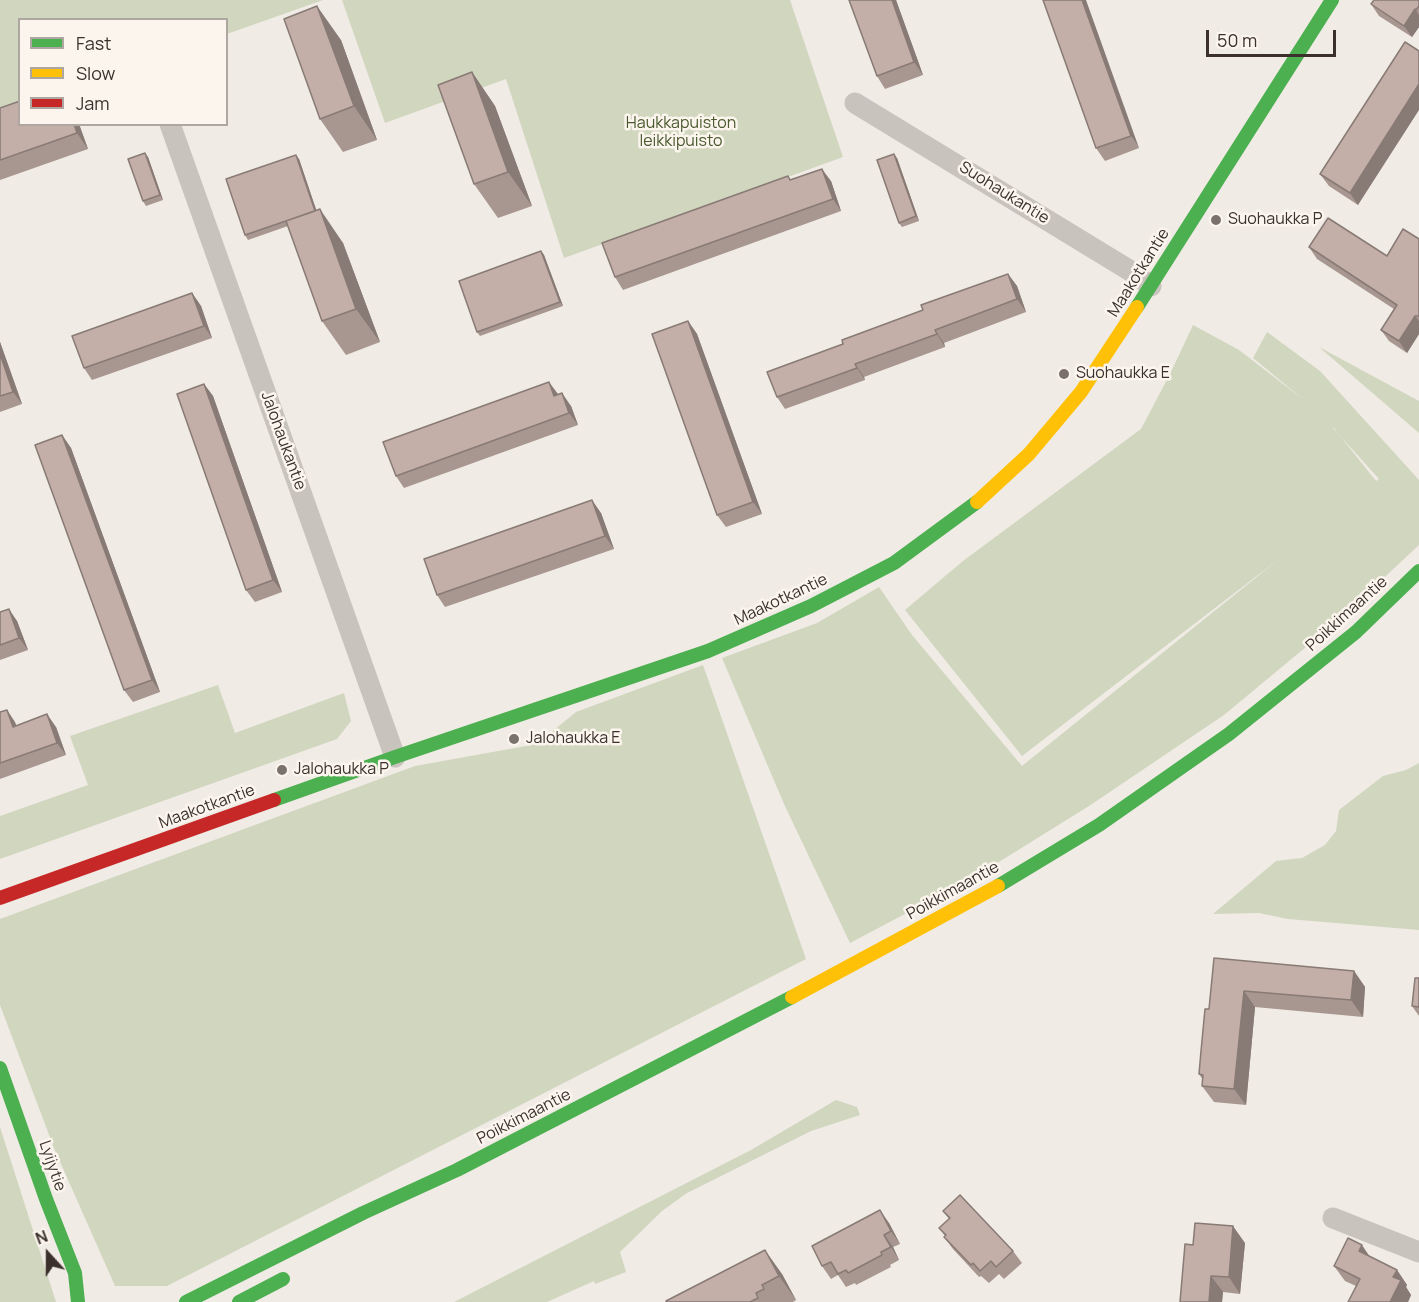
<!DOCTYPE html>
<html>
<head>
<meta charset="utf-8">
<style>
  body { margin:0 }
  #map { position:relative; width:1419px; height:1302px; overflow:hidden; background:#f0ebe5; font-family:Manrope,sans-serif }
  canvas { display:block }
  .legend { position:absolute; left:18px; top:18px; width:210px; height:108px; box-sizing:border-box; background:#fbf5ee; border:2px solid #aea6a0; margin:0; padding:8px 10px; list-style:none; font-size:18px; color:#3b302b }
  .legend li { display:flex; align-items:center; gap:12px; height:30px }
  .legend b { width:30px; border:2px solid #aea6a0 }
  .north { position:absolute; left:18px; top:1224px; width:60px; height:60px; -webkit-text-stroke:4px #fbf5ee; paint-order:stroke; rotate:339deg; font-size:16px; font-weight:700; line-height:24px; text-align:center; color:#3b302b }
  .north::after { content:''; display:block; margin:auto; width:21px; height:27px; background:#3b302b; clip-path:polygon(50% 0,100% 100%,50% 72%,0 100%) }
  .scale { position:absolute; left:1206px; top:30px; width:130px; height:27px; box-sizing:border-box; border:3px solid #3b302b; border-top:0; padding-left:8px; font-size:18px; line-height:21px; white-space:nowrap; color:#3b302b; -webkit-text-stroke:4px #fbf5ee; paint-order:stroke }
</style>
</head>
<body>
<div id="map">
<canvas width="1419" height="1302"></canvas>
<ul class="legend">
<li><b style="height:8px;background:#4caf50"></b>Fast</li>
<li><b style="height:8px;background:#ffc107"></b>Slow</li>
<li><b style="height:8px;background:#c62828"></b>Jam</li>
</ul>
<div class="north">N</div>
<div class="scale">50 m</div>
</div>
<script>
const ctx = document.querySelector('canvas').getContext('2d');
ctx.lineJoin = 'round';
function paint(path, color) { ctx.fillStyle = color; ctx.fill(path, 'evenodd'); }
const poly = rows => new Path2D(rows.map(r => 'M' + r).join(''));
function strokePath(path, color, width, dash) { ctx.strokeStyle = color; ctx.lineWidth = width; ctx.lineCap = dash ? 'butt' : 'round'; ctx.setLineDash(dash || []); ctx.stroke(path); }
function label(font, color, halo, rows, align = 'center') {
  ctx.font = font + ' Manrope,sans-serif'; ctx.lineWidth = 5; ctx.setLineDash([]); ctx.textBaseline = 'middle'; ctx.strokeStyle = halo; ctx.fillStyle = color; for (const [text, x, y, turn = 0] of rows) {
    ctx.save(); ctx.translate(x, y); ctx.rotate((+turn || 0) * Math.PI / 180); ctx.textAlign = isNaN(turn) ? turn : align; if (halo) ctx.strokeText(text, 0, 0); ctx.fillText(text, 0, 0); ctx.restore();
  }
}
const green = poly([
  [0,0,323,0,227,34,226,20,20,20,19,108,0,115],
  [342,0,790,0,843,157,564,258,506,79,385,123],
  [1193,325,1239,350,1304,400,1253,358,1267,332,1320,371,1419,480,1419,545,1342,617,1224,715,1089,806,973,878,850,943,784,804,722,658,817,623,879,587,912,635,1022,766,1279,559,1022,756,905,610,963,561,1141,429,1170,374],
  [1333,427,1333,428,1379,479,1376,481],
  [1319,347,1419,401,1419,433],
  [703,665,806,959,167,1286,115,1286,54,1148,0,1005,0,919,415,766,537,744,576,712],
  [218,685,235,733,344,693,351,721,337,739,0,859,0,816,88,785,70,736],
  [1419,763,1419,930,1288,919,1259,913,1213,914,1276,861,1302,858,1325,845,1336,831,1339,810,1383,776,1406,770],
  [836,1100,857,1107,860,1115,811,1131,687,1193,662,1211,620,1252,626,1272,595,1284,594,1281,547,1302,454,1302,751,1150],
  [0,1127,56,1302,0,1302]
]);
const street = poly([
  [855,103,1129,270,1151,286],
  [170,124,395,757],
  [1333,1218,1419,1252]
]);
const fast = poly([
  [1137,307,1332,0],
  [274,800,395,757,708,651,811,606,894,563,977,502],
  [998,886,1099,825,1229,734,1356,632,1419,571],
  [0,1068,46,1199,75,1273,78,1302],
  [186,1302,363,1213,457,1170,792,997],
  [239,1302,283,1279]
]);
const slow = poly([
  [977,502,1029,454,1081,392,1137,307],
  [792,997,998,886]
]);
const jam = poly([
  [0,898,274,800]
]);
const wall = poly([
  [849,0,896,0,923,75,885,89,877,76],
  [1043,0,1139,148,1105,161,1096,148],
  [1419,0,1419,27,1412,37,1379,16,1371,4],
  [341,40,377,140,343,152,320,119],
  [1405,42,1358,205,1329,186,1320,174],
  [472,72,495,106,532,206,498,218,474,184],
  [0,108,79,124,88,149,0,180],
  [148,157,163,200,146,206,143,201],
  [897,158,919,221,902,227,899,223],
  [299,159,316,210,343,243,380,342,346,355,322,321,288,226,248,240,245,235],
  [788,176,791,180,831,181,841,211,623,290,615,277],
  [1419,239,1419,334,1407,353,1389,341,1381,330,1394,309,1317,259,1309,247,1387,256],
  [541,251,544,255,563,306,480,336,477,332],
  [1008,274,1017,286,1026,312,944,343,945,347,864,377,865,380,785,409,777,397,843,344],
  [192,293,201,306,212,338,92,380,84,368],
  [688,321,697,334,762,514,726,527,717,515],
  [0,342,22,404,0,412],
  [204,384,213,396,282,592,255,602,246,590],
  [558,395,571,406,578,425,404,488,396,476],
  [62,435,71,448,160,692,133,702,124,690],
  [601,513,614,549,445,607,437,595],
  [0,612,17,621,28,650,0,660],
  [7,710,16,725,56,727,66,755,0,779,0,712],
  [1214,958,1354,971,1365,987,1363,1017,1255,1007,1246,1105,1214,1102,1202,1086,1203,1080,1199,1074,1209,1009],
  [1419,978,1419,1016,1412,1006],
  [943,1211,1013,1251,1022,1263,1004,1279,999,1274,989,1283,981,1276,979,1277,953,1249,944,1237,945,1236,939,1228,949,1219],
  [889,1223,900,1244,893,1247,899,1260,890,1265,891,1267,856,1285,855,1283,846,1287,838,1275,831,1279,822,1266],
  [1245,1243,1240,1294,1223,1292,1222,1302,1193,1245],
  [1370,1257,1397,1270,1407,1285,1406,1287,1411,1295,1408,1302,1348,1302,1356,1286,1345,1281,1334,1266],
  [782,1274,796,1300,793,1302,667,1302]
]);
const shadedWall = poly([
  [892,0,896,0,923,75,914,62],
  [1082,0,1086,0,1139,148,1131,136],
  [317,6,341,40,377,140,354,106],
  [1415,9,1419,15,1419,27,1412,37,1404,26],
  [472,72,495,106,532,206,508,172],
  [1419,84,1419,110,1358,205,1350,193],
  [74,124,79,124,88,149,77,133],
  [145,153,148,157,163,200,160,195],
  [894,154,897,158,919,221,916,216],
  [296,155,299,159,318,215,315,211],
  [822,169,831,181,841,211,833,199],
  [320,209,343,243,380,342,356,309],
  [541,251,544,255,563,306,560,302],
  [1008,274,1017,286,1026,312,1017,299],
  [192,293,201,306,212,338,204,326],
  [1415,316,1419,321,1419,334,1407,353,1399,341],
  [688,321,697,334,762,514,753,502],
  [935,330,944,343,945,347,937,334],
  [0,342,22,404,13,392,0,354],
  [855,364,864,377,865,380,857,368],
  [549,382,558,394,563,409,554,396],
  [204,384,213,396,282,592,273,580],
  [562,393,571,406,578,425,569,413],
  [62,435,71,448,160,692,152,680],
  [592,500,601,513,614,549,605,536],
  [9,609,17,621,28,650,19,638],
  [7,710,15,722,21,739,13,727],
  [47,714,56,727,66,755,57,743],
  [1354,971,1365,987,1363,1017,1351,1000],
  [1244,991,1255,1007,1246,1105,1234,1089],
  [880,1210,889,1223,900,1244,891,1231],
  [1233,1226,1245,1243,1240,1294,1229,1277],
  [884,1235,893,1247,899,1260,891,1247],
  [1362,1245,1372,1260,1359,1251],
  [765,1250,782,1274,796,1300,779,1276],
  [1397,1270,1407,1285,1406,1287,1411,1295,1408,1302,1390,1302,1393,1277],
  [1211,1276,1223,1292,1222,1302,1209,1302]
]);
const building = poly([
  [849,0,892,0,914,62,877,76,849,0],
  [1043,0,1082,0,1131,136,1096,148,1043,0],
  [1374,0,1419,0,1419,6,1416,10,1415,9,1404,26,1371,4,1374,0],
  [317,6,354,106,320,119,284,19,317,6],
  [1405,42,1419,51,1419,84,1350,193,1320,174,1405,42],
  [472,72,508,172,474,184,438,85,472,72],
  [20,101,20,124,74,124,77,133,0,160,0,108,20,101],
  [145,153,160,195,143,201,128,159,145,153],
  [894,154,916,216,899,223,877,160,894,154],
  [296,155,315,211,245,235,226,179,296,155],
  [822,169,833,199,615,277,602,243,788,176,790,180,822,169],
  [320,209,356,309,322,321,286,221,320,209],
  [1328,218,1387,256,1403,229,1419,239,1419,316,1415,316,1399,341,1381,330,1397,305,1309,247,1328,218],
  [541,251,560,302,477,332,459,281,541,251],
  [1008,274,1017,299,935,330,937,334,855,364,857,368,777,397,767,372,843,344,842,340,923,310,921,305,1008,274],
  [192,293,204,326,84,368,72,336,192,293],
  [688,321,753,502,717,515,652,334,688,321],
  [0,354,13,392,0,396,0,354],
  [549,382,554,396,562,393,569,413,396,476,383,442,549,382],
  [204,384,273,580,246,590,177,394,204,384],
  [62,435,152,680,124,690,35,445,62,435],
  [592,500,605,536,437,595,424,559,592,500],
  [9,609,19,638,0,645,0,612,9,609],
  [7,710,13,727,47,714,57,743,0,763,0,712,7,710],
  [1214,958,1354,971,1351,1000,1244,991,1234,1089,1202,1086,1203,1075,1199,1074,1201,1051,1205,1009,1209,1009,1214,958],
  [1415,978,1419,978,1419,1007,1412,1006,1415,978],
  [960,1195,1013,1251,996,1267,991,1261,980,1271,973,1263,971,1265,944,1237,946,1235,939,1228,950,1218,943,1211,960,1195],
  [880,1210,891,1231,884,1235,891,1247,881,1252,882,1255,848,1273,846,1270,838,1274,831,1262,822,1266,812,1246,880,1210],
  [1195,1223,1233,1226,1229,1277,1211,1276,1209,1302,1180,1302,1185,1244,1193,1245,1195,1223],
  [1348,1238,1362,1245,1359,1251,1397,1270,1393,1277,1401,1280,1390,1302,1348,1302,1360,1279,1334,1266,1348,1238],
  [765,1250,779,1276,762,1285,764,1289,756,1293,758,1298,750,1302,667,1302,666,1301,765,1250]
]);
const markers = [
  [1216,220,6,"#7a716c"],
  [1064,374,6,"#7a716c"],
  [514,739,6,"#7a716c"],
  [282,770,6,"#7a716c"]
];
const parkNames = [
  ["Haukkapuiston",681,124],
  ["leikkipuisto",681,142]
];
const streetNames = [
  ["Suohaukantie",1004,193,32],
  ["Maakotkantie",1139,273,-58],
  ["Jalohaukantie",283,441,70],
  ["Maakotkantie",781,600,-25],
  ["Poikkimaantie",1347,614,-42],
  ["Maakotkantie",207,807,-20],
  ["Poikkimaantie",953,891,-29],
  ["Poikkimaantie",524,1117,-27],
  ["Lyijytie",52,1166,71]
];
const poiNames = [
  ["Suohaukka P",1228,220],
  ["Suohaukka E",1076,374],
  ["Jalohaukka E",526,739],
  ["Jalohaukka P",294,770]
];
paint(green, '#d1d6bf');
strokePath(street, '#c9c3be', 21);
strokePath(fast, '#4caf50', 14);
strokePath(slow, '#ffc107', 14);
strokePath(jam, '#c62828', 14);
paint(wall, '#a89690');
paint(shadedWall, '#887a75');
paint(building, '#c3afa7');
strokePath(building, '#887a75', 1.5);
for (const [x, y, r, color] of markers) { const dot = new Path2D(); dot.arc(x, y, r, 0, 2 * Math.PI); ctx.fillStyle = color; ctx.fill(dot); strokePath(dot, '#fbf5ee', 2); }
label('16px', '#4a5a2e', '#fbf5ee', parkNames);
label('16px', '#3b302b', '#fbf5ee', streetNames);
label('16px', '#3b302b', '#fbf5ee', poiNames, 'left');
</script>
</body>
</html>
